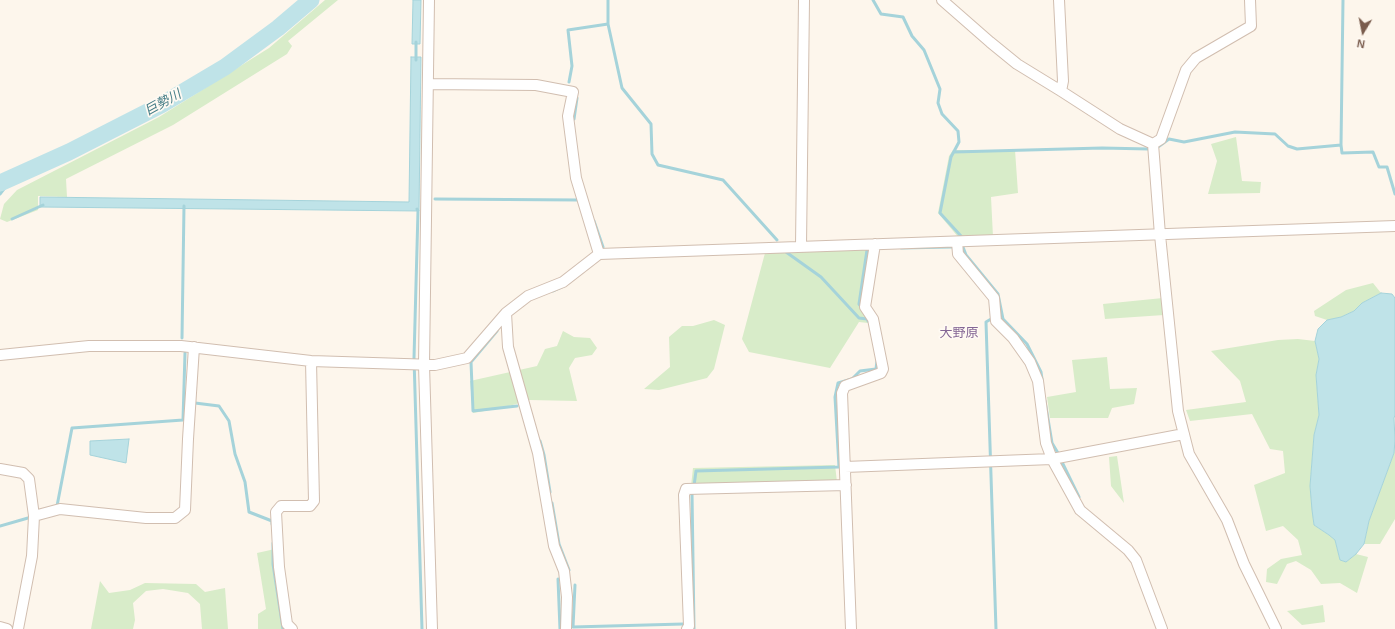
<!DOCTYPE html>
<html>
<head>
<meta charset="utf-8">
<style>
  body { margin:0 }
  #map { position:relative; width:1395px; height:629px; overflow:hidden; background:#fdf6ec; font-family:Arial,sans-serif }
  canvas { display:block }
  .north { position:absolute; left:1343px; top:12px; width:40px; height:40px; -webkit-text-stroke:3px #fffaf3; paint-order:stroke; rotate:190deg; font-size:11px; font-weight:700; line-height:16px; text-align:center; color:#7a5c4d }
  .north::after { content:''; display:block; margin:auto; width:14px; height:18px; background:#7a5c4d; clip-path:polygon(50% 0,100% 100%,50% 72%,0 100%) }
</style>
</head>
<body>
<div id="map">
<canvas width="1395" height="629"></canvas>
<div class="north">N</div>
</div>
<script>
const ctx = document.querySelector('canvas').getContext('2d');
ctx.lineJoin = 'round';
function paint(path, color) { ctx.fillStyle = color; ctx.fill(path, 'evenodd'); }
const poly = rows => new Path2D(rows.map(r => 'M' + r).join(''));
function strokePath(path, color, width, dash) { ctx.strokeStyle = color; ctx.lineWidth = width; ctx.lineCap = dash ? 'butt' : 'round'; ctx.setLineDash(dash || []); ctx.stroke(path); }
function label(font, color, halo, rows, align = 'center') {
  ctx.font = font + ' Arial,"Noto Sans JP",sans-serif'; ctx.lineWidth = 3.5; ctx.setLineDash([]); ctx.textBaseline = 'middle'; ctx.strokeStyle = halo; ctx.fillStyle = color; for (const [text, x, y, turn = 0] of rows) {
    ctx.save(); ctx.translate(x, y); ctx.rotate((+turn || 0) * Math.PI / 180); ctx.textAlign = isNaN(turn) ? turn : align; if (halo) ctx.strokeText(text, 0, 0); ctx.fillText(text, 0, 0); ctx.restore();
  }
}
const green = poly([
  [325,0,338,0,288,41,292,46,287,54,173,125,66,179,67,197,38,196,38,210,7,222,0,219,4,204,17,190,159,117,269,48],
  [1236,137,1242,181,1261,182,1260,193,1208,194,1217,161,1211,144],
  [953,150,1015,150,1018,193,991,197,993,237,959,238,938,213,949,156],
  [870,249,862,304,868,323,859,322,830,368,749,352,742,339,765,253],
  [1373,283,1381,293,1362,303,1354,311,1341,317,1327,320,1315,316,1314,311,1346,290],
  [1163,298,1164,315,1105,319,1103,304],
  [714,320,725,325,714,369,707,378,659,390,644,389,670,367,669,337,682,326,693,326],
  [563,331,574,337,590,338,597,348,592,355,575,358,569,368,577,401,530,400,502,408,473,413,470,381,537,366,545,349,557,346],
  [1298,339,1315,341,1319,359,1316,375,1319,415,1314,435,1310,486,1314,525,1329,535,1335,540,1340,560,1346,562,1356,554,1368,557,1357,593,1340,583,1321,584,1311,570,1296,561,1287,564,1277,584,1266,582,1267,569,1281,559,1302,555,1298,540,1283,526,1266,531,1254,485,1285,473,1283,451,1270,449,1252,414,1190,421,1186,410,1246,402,1240,381,1211,351,1278,340],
  [1107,357,1110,389,1137,388,1134,404,1112,408,1108,418,1050,418,1047,397,1076,392,1072,360],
  [1395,440,1395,519,1380,544,1364,544,1369,521,1394,453],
  [1117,456,1124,503,1111,486,1109,457],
  [835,465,837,482,691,486,693,468],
  [275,549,285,629,258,629,258,614,266,609,257,553],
  [100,581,109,593,130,590,145,583,196,584,205,592,225,588,228,629,202,629,200,604,188,593,163,589,146,591,133,603,135,620,133,629,91,629],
  [1323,605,1325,622,1302,625,1287,611]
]);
const water = poly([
  [413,0,421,0,420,44,412,44,413,0],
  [411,57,421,57,419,211,40,207,40,197,409,202,411,57],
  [1381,293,1392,294,1395,298,1395,415,1394,418,1395,440,1394,453,1369,521,1364,544,1356,554,1346,562,1340,560,1335,540,1329,535,1314,525,1312,510,1310,486,1314,435,1319,415,1316,375,1319,359,1315,341,1318,329,1327,320,1341,317,1354,311,1362,303,1381,293],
  [129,439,126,463,90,455,90,441,129,439]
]);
const stream = poly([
  [873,0,881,14,903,17,912,36,924,50,940,89,938,103,942,114,958,131,959,142,951,157,940,213,961,236],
  [608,24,622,88,651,124,652,154,658,165,723,180,777,240],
  [416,60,416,42],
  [569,82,572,66,568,30,608,24,608,0],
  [574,119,577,98],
  [1341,145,1343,0],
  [1158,147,1169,139,1184,142,1235,132,1275,134,1288,146,1297,149,1341,145,1342,153,1373,152,1379,167,1387,167,1395,194],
  [954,152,1102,148,1149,149],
  [0,194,14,176],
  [435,199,579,200],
  [417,209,418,211,414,358,422,629],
  [12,219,43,205],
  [594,221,603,247],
  [963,247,966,255,998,294,1003,319,1027,344,1041,372,1042,379],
  [901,248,952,247],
  [786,252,821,277,859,318,867,319,868,321],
  [553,291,564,286],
  [862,308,859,304,867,250],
  [991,319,986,322,996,629],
  [497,331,471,362,473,411,517,406],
  [182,338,184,206],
  [1045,401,1052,443,1058,453],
  [195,403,219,406,229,421,235,454,245,482,249,512,272,521,272,524],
  [540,441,544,455,550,492],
  [1062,462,1079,497],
  [694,486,696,471,839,467,835,397,838,383,852,379,860,371,876,369,877,361],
  [692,493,694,629],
  [552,503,559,544,569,570],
  [56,506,57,506,72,428,183,420,185,353],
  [0,526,28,518],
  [273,543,273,564,283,629],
  [558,579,560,629],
  [575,585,573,627,683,624]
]);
const river = poly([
  [0,183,69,152,161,105,225,67,278,28,311,0]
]);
const minor = poly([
  [429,0,424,365,432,629],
  [942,0,990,42,1017,64,1061,91,1120,129,1153,144],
  [1059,0,1063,81,1061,91],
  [428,84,536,85,573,92,568,116,576,178,599,254],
  [1153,144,1160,235,1178,411,1189,454,1227,520,1244,564,1276,629],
  [1153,144,1161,139,1186,70,1196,58,1251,26,1250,0],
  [957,242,958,254,994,298,996,321,1013,338,1030,362,1038,381,1046,443,1052,459,1080,510,1128,550,1136,560,1162,629],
  [801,246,804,0],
  [506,313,508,347,538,453,554,546,564,571,567,597,566,629],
  [0,355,89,346,181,346,311,361,435,365,467,358,506,313,528,296,563,282,599,254,1395,226],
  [845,467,1052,459,1184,434],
  [0,469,23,473,29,479,34,516,32,556,18,629],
  [34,516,60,509,146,518,175,518,185,510,188,439,194,347],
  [0,627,7,629],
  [292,629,287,624,279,567,276,512,281,506,310,506,314,501,311,361],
  [687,629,689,626,684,495,686,489,846,485],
  [851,629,842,393,845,386,881,373,883,369,873,319,865,307,875,244]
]);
const waterNames = [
  ["巨勢川",163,103,-29]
];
const neighbourhoodNames = [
  ["大野原",959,333]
];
paint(green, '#d8ecc9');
paint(water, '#bfe3e8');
strokePath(water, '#a5d3da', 1);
strokePath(stream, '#a5d3da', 3);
strokePath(river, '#bfe3e8', 17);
strokePath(minor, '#d1beb0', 12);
strokePath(minor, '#fff', 10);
label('italic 13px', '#437c86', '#fffaf3', waterNames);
label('13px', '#846695', '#fffaf3', neighbourhoodNames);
</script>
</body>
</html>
